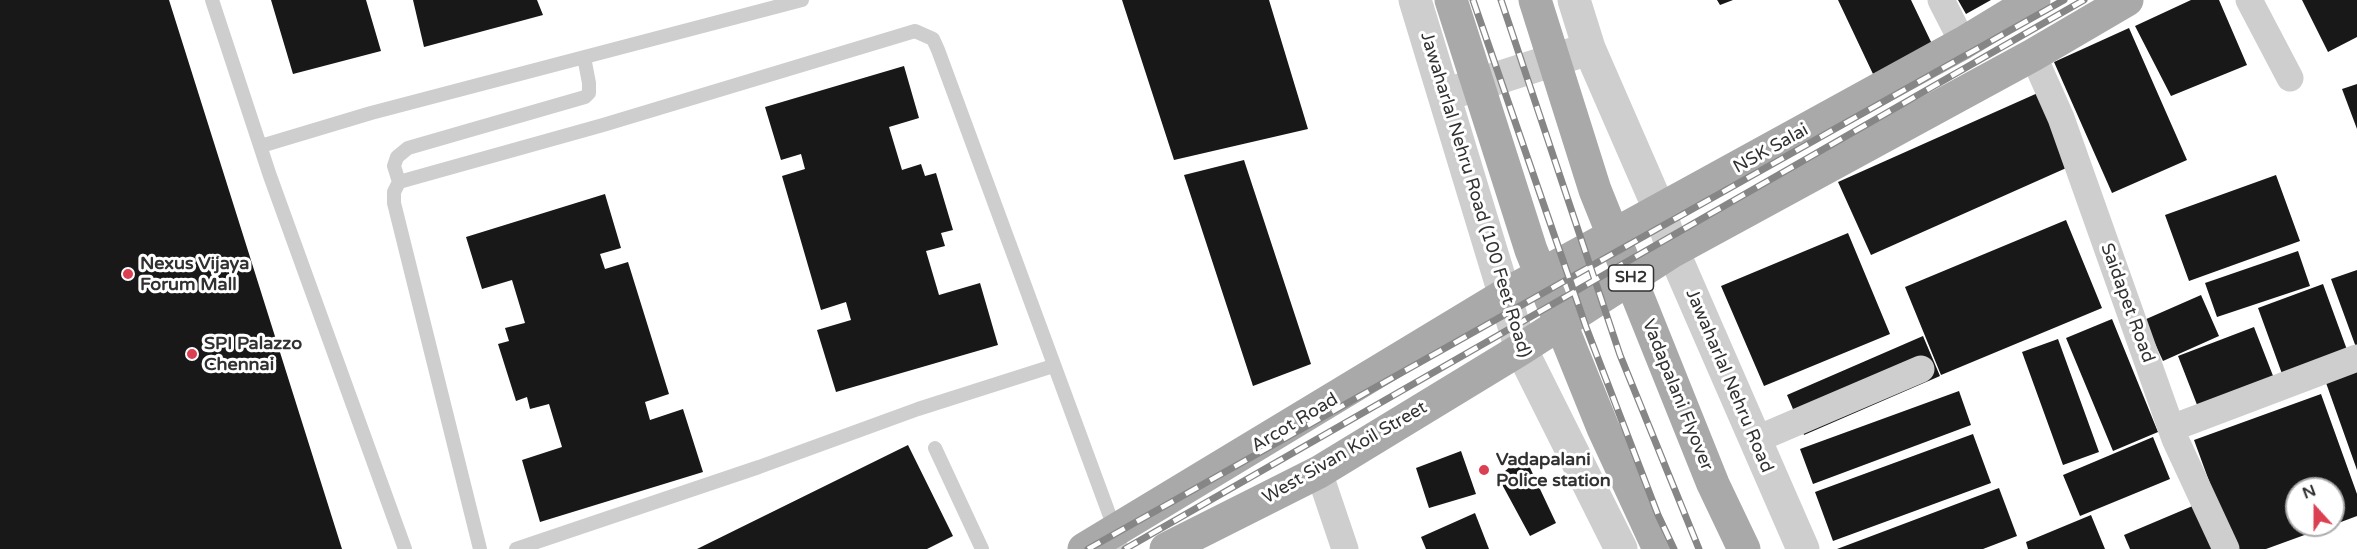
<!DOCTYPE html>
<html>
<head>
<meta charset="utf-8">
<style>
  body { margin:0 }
  #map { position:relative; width:2357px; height:549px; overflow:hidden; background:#fff; font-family:"Varela Round",sans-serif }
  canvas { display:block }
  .north { position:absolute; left:2285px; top:477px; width:60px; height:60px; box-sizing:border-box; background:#fff; border:2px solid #adadad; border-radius:50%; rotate:339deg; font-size:16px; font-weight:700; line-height:24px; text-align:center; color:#313131 }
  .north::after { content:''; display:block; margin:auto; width:21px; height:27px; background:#db3f52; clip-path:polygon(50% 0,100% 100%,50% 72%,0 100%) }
</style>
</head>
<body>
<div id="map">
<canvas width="2357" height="549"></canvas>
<div class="north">N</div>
</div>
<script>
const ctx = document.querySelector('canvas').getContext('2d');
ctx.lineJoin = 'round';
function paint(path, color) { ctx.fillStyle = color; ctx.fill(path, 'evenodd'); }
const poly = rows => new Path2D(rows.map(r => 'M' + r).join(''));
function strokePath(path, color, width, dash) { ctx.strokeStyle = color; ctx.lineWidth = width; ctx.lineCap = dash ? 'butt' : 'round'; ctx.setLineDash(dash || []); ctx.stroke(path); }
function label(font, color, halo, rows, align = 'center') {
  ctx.font = font + ' "Varela Round",sans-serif'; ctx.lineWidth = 6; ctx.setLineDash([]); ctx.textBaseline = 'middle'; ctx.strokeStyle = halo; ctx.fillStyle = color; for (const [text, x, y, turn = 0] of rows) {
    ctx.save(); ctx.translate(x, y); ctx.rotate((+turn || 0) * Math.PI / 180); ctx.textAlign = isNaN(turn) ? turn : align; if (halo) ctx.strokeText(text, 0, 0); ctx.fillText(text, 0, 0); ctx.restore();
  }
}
const building = poly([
  [0,0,169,0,342,549,0,549],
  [271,0,366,0,381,51,293,74],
  [413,0,537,0,543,15,424,47],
  [1122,0,1269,0,1308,129,1174,160],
  [1717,0,1733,0,1720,5],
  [1838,0,1911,0,1933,46,1873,74],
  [1958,0,1991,0,1966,14],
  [2191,0,2219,0,2247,65,2171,96,2135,26],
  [2302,0,2357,0,2357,37,2328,52],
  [2129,28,2187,160,2112,193,2054,62],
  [904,66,919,118,889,127,902,170,921,164,925,176,936,173,953,230,941,233,945,246,926,251,939,295,980,283,998,345,836,392,817,330,851,320,846,302,821,310,782,176,805,169,801,154,781,160,765,107],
  [2357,84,2357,129,2342,89],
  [2040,92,2073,165,1871,255,1838,182],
  [1244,160,1311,364,1253,386,1184,175],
  [2276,175,2300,241,2189,281,2165,215],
  [605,194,621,248,600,254,605,269,628,262,669,394,645,402,650,420,683,409,703,472,540,522,522,460,562,447,549,404,530,409,527,397,516,401,498,344,509,341,505,328,525,323,512,280,482,289,466,237],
  [2066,220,2102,308,1941,375,1905,287],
  [1848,233,1890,334,1764,386,1721,286],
  [2298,251,2310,286,2217,317,2205,283],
  [2357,270,2357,350,2331,279],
  [2323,284,2350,358,2285,382,2258,308],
  [2201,295,2219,336,2163,361,2144,320],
  [2112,319,2158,432,2113,451,2066,338],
  [2254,327,2277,386,2201,415,2178,356],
  [1923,336,1940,376,1804,435,1787,395],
  [2058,339,2099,452,2063,465,2022,352],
  [2357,368,2357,470,2325,380],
  [1959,391,1971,425,1813,484,1800,449],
  [2321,394,2357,494,2357,516,2333,525,2333,489,2297,489,2297,525,2332,525,2266,549,2234,549,2194,440],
  [1973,434,1991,483,1833,541,1815,492],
  [2153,437,2170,479,2080,516,2063,475],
  [908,445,953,536,927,549,697,549],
  [1461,451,1476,494,1429,508,1416,468],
  [1524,455,1556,523,1530,536,1498,477],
  [1999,488,2017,536,1983,549,1837,549],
  [2195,505,2213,549,2130,549,2124,535],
  [1475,513,1489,549,1426,549,1421,537],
  [2091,515,2105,549,2028,549,2026,542]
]);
const service = poly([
  [212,0,270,176,405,549],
  [261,146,371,113,802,0],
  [399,182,394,166,397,157,408,148,585,97,589,93,589,83,584,57],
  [935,448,982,549],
  [480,549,394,203,394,192,399,182,603,125,915,31,933,39,938,50,1122,549],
  [516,549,759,467,918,409,1053,366]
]);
const minor = poly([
  [1941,0,1963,43],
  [2249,0,2290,78],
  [2033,55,2061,118,2175,439,2226,549],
  [2172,428,2357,358],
  [1755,440,1921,369],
  [1319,472,1345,549]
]);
const tertiary = poly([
  [1415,0,1521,349,1621,549],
  [1574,0,1589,48,1660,211,1673,251,1803,549],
  [1451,93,1582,51]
]);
const primary = poly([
  [1451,0,1531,250,1603,428,1659,549],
  [1535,0,1595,190,1713,484,1744,549],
  [1084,549,1506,294,1963,43,2034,0],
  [1166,549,1319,472,1521,349,1673,251,2033,55,2127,0]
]);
const rail = poly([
  [1473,0,1586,327,1658,515,1674,549],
  [1501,0,1620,355,1699,549],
  [1088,549,2064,0],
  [1125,549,2084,0]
]);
const markers = [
  [128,274,6,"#db3f52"],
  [192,354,6,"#db3f52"],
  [1484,470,6,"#db3f52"]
];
const shields = [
  [1631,278,45]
];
const shieldNames = [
  ["SH2",1631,278]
];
const streetNames = [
  ["NSK Salai",1771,149,-29],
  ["Jawaharlal Nehru Road (100 Feet Road)",1475,195,73],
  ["Saidapet Road",2127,303,70],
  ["Jawaharlal Nehru Road",1729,381,67],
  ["Vadapalani Flyover",1677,395,68],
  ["Arcot Road",1295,423,-31],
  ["West Sivan Koil Street",1345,453,-30]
];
const poiNames = [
  ["Nexus Vijaya",140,264],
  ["Forum Mall",140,285],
  ["SPI Palazzo",204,344],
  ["Chennai",204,365],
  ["Vadapalani",1496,460],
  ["Police station",1496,481]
];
paint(building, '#181818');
strokePath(service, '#cecece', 14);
strokePath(minor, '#cecece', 27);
strokePath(tertiary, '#cecece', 33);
strokePath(primary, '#a9a9a9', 33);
strokePath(rail, '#868686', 7);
strokePath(rail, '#fff', 4.5, [14]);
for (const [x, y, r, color] of markers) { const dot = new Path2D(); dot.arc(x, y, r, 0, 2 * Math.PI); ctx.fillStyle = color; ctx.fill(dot); strokePath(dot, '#fff', 2); }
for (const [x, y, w] of shields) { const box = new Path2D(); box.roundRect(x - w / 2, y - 13, w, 26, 4.5); ctx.fillStyle = '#fff'; ctx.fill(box); strokePath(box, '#313131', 1.5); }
label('bold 16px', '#313131', null, shieldNames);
label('18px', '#313131', '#fff', streetNames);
label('bold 18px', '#313131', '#fff', poiNames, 'left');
</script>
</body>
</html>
